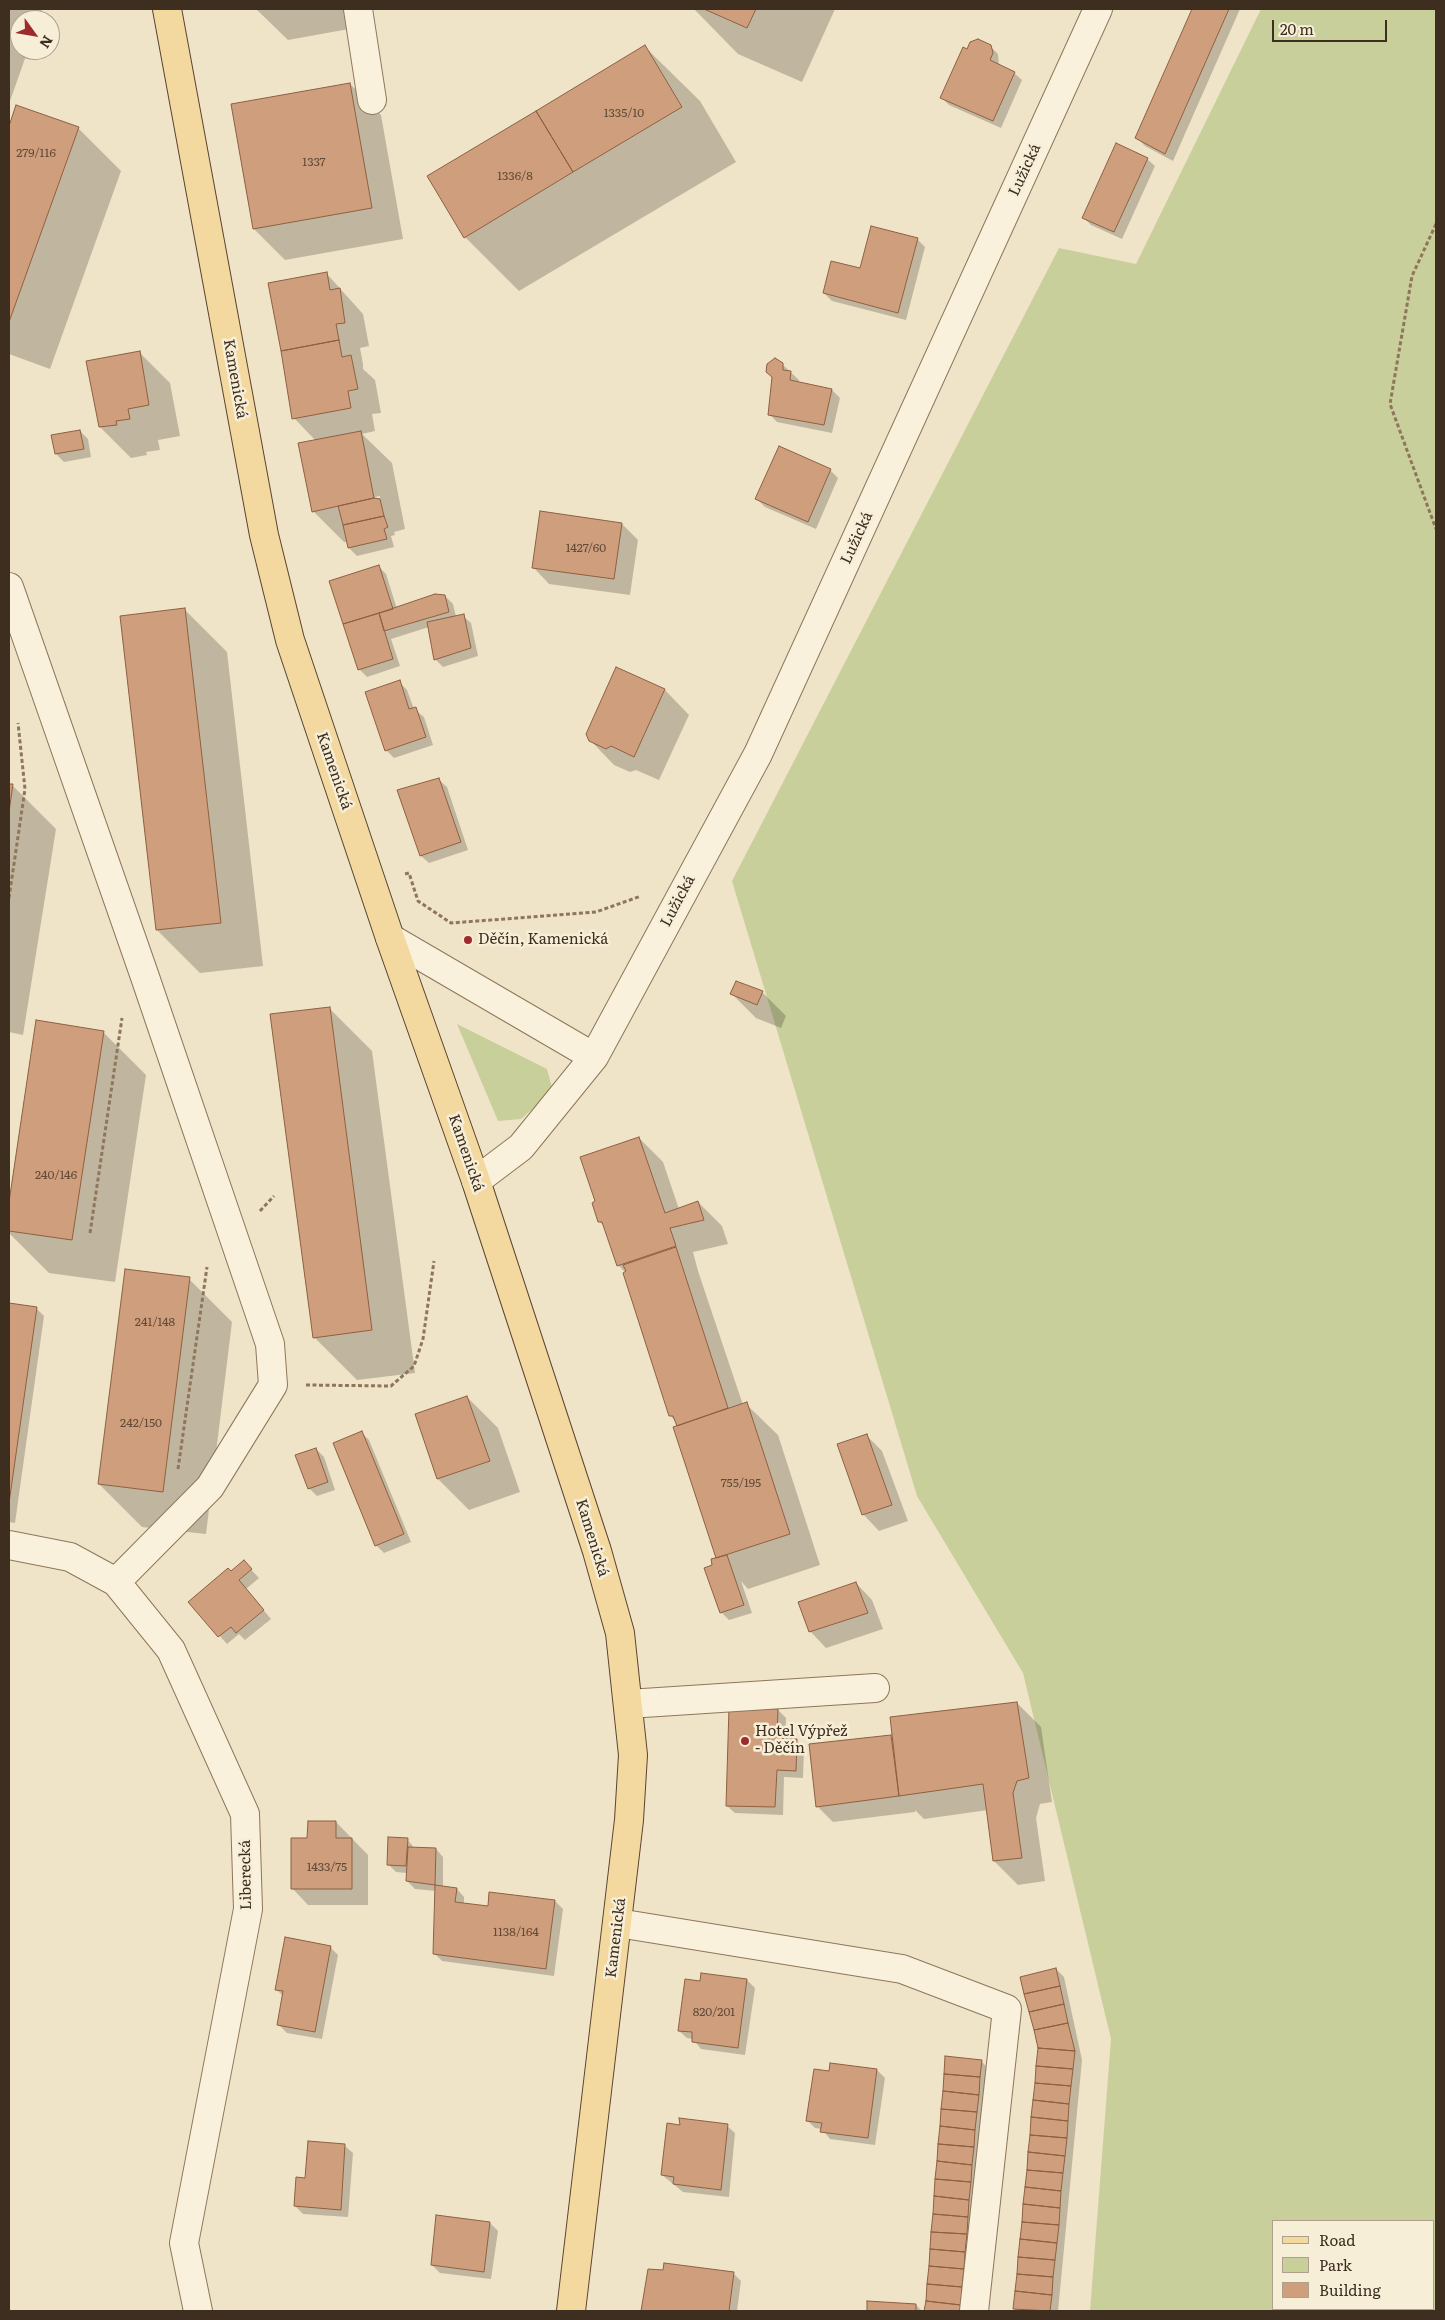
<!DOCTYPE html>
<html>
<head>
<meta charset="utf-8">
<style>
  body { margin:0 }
  #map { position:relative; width:1445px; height:2320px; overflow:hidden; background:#f0e4c8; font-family:Literata,serif }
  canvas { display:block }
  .frame { position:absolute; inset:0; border:10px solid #3d2e20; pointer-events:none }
  .legend { position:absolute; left:1272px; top:2220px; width:162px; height:90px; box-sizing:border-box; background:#f7eed8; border:1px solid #ada18e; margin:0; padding:6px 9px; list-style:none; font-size:15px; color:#3d2e20 }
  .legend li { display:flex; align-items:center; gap:10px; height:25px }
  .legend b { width:25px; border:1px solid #ada18e }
  .north { position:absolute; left:10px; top:10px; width:50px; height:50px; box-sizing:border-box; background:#f7eed8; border:1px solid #ada18e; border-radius:50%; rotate:122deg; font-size:14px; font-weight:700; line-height:20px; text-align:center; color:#3d2e20 }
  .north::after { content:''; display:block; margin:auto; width:18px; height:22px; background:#9e2a2b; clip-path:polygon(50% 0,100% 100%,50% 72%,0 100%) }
  .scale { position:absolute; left:1272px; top:20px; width:115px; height:22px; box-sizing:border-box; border:2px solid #3d2e20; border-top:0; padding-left:6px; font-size:15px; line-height:18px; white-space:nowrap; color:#3d2e20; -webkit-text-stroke:4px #f7eed8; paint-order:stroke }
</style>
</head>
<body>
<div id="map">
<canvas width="1445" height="2320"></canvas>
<div class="frame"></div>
<ul class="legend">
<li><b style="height:6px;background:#f3d9a0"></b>Road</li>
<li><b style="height:14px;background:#c9cf9b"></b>Park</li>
<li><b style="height:14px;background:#cf9f7d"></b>Building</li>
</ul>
<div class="north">N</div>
<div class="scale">20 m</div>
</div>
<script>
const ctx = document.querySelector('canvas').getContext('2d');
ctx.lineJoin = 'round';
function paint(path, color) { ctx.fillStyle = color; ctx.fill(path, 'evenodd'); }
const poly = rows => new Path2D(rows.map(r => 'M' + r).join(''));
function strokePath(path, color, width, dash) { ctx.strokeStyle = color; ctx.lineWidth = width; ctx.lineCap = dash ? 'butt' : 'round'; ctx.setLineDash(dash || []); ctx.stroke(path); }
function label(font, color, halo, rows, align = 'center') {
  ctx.font = font + ' Literata,serif'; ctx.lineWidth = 5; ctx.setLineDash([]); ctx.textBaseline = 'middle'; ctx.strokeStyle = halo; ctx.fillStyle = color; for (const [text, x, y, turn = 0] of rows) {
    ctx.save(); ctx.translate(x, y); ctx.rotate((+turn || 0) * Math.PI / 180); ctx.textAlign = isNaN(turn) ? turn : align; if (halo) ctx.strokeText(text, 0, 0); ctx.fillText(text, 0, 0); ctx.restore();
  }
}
const green = poly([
  [1261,9,1436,9,1436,2311,1090,2311,1111,2039,1023,1673,917,1496,732,881,1059,248,1136,264],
  [1274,2221,1434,2221,1434,2309,1274,2309],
  [457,1024,547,1069,553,1091,521,1119,498,1121]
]);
const shadow = poly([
  [9,9,42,9,38,20,20,20,20,50,28,50,9,104],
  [256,9,357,9,360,27,288,40],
  [694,9,835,9,802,82,738,54],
  [1193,9,1240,9,1173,161,1145,146,1137,138],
  [990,46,998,54,999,66,1014,73,1022,80,1001,128,949,105,941,97,968,51],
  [645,47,700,101,736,162,519,291,465,237],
  [350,84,381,115,403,239,285,260,254,229],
  [17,107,78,128,121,171,50,369,9,354,9,130],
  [1147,159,1155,166,1122,239,1091,225,1083,217],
  [917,239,925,247,906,320,832,301,824,293],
  [327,274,363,314,369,346,360,348,363,364,363,369,375,380,381,413,372,414,375,431,362,434,392,463,405,529,394,532,395,535,391,536,394,547,357,556,349,548,348,542,344,542,313,511,316,441,294,418],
  [380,496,380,498,345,506,338,505],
  [139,352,170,383,180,436,158,440,160,450,146,452,147,455,131,458,100,427],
  [782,364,799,380,798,383,832,390,840,398,832,433,777,422,769,414],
  [80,431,88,439,91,457,64,462,56,454,53,436],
  [830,470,838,478,816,529,765,507,757,499],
  [622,524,638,540,630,595,549,584,533,567],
  [378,566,386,574,397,609,445,596,453,604,456,617,463,616,471,623,478,656,443,667,435,659,429,627,391,639,400,666,367,677,359,669],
  [184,609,227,652,263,966,200,973,157,930],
  [617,669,665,690,689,715,659,780,636,770,630,772,614,765,590,740],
  [399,682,407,690,414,709,424,717,433,745,394,758,386,750],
  [439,780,447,787,468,850,429,863,421,856],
  [9,785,13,786,56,829,23,1035,9,1032],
  [762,992,786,1016,781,1028,756,1018,732,994],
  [329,1008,372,1051,415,1373,357,1380,314,1337],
  [37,1022,103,1032,146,1075,115,1282,49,1273,9,1233,9,1210],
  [639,1138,663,1162,679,1209,698,1202,722,1226,728,1244,693,1252,698,1271,743,1405,746,1404,778,1435,820,1565,748,1589,741,1581,752,1613,729,1620,721,1612,714,1566,717,1558,679,1426,670,1415,626,1273,618,1265,605,1227,599,1221],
  [189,1279,232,1322,206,1534,142,1527,99,1484],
  [9,1304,36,1308,44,1316,15,1523,9,1522],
  [467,1397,498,1428,520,1492,469,1510,438,1479,416,1414],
  [361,1432,369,1440,411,1542,384,1553,376,1545],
  [866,1435,882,1451,908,1521,879,1531,863,1514],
  [316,1449,324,1457,335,1490,317,1496,309,1488],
  [244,1562,259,1578,246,1589,271,1619,245,1640,239,1634,227,1644,189,1602],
  [856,1583,872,1600,883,1629,826,1648,810,1631],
  [1017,1703,1041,1727,1052,1802,1040,1804,1036,1818,1045,1881,1018,1885,994,1861,988,1810,924,1819,915,1810,915,1812,833,1822,817,1806,890,1736,894,1740],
  [778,1710,786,1718,785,1739,796,1740,804,1748,803,1778,784,1777,783,1815,735,1813,727,1806],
  [336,1822,368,1855,368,1905,308,1905,292,1888,309,1840],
  [407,1839,415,1849,436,1849,443,1857,443,1887,457,1889,464,1897,464,1904,489,1907,490,1893,555,1901,563,1909,554,1976,442,1961,434,1953,436,1891,415,1889,407,1881,407,1873,396,1872,388,1864],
  [330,1947,338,1955,322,2039,287,2033,279,2025,283,1996,276,1989],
  [1056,1969,1064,1977,1082,2060,1058,2311,1015,2311,1040,2048],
  [747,1980,755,1988,745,2055,701,2049,693,2039,687,2038,679,2031,701,1982],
  [947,2058,981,2061,989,2069,968,2311,926,2311],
  [877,2070,885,2078,875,2145,830,2139,822,2129,815,2128,807,2120,830,2072],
  [727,2126,735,2133,729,2197,683,2192,662,2175,681,2127],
  [345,2146,353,2153,348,2217,303,2214,295,2206,306,2179],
  [490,2223,498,2231,491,2279,440,2273,432,2265],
  [649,2270,733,2273,741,2281,737,2311,642,2311],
  [869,2302,916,2305,922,2311,868,2311]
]);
const building = poly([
  [704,9,756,9,747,28,704,9],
  [1192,9,1229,9,1165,154,1135,138,1192,9],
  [978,39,991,45,993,53,990,60,1015,72,993,121,940,98,963,47,967,49,970,42,978,39],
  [645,45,682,107,573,172,536,111,645,45],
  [350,83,372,208,253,229,231,104,350,83],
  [16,105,79,127,9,322,9,126,16,105],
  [536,111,573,172,464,238,427,176,536,111],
  [1116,143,1148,158,1114,232,1082,218,1116,143],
  [871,226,918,238,898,313,823,293,831,261,860,268,871,226],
  [327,272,330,290,340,288,345,323,336,324,339,340,281,351,268,283,327,272],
  [339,340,342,357,351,355,358,389,348,391,351,408,292,419,281,351,339,340],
  [140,351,149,405,128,409,130,419,116,421,117,425,99,427,86,361,140,351],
  [775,358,783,363,783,370,791,371,790,380,832,389,824,425,768,415,772,377,766,372,767,364,775,358],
  [80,430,84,449,55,454,51,435,80,430],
  [361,431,374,498,312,512,298,443,361,431],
  [779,446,831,469,808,522,755,499,779,446],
  [374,498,380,499,384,516,343,525,338,506,374,498],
  [540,511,622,523,614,579,532,568,540,511],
  [384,516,388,527,384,529,387,539,348,548,343,525,384,516],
  [379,565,393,609,343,624,329,581,379,565],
  [435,594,445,595,449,612,384,631,379,613,435,594],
  [185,608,221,923,156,930,120,616,185,608],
  [379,613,393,659,358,670,343,624,379,613],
  [464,614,471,648,434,660,427,622,464,614],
  [616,667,665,689,634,757,611,746,606,749,589,741,586,734,616,667],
  [400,680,409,709,416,707,426,737,385,751,365,692,400,680],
  [439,778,461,842,420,856,397,790,439,778],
  [9,784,13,784,9,812,9,784],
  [736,981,763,991,757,1005,730,994,736,981],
  [330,1007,372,1330,313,1338,270,1014,330,1007],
  [36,1020,104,1031,72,1240,9,1231,9,1202,36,1020],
  [639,1137,665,1213,698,1201,704,1220,670,1228,676,1246,617,1266,602,1222,598,1222,592,1203,595,1201,580,1157,639,1137],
  [676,1247,728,1408,677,1426,673,1416,669,1416,623,1273,626,1271,623,1265,676,1247],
  [125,1269,190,1277,163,1492,98,1484,125,1269],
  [9,1303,37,1307,9,1503,9,1303],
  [467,1396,490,1461,437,1479,415,1414,467,1396],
  [747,1402,790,1534,716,1558,673,1427,747,1402],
  [362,1431,404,1534,375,1546,333,1443,362,1431],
  [867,1434,892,1505,862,1515,837,1444,867,1434],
  [316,1448,328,1482,308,1489,295,1455,316,1448],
  [727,1555,744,1605,720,1613,704,1568,712,1565,711,1559,727,1555],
  [244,1560,252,1569,239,1580,264,1610,236,1633,231,1627,218,1637,188,1602,228,1568,231,1571,244,1560],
  [856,1582,868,1613,809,1632,798,1602,856,1582],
  [1017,1702,1029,1778,1017,1781,1013,1793,1022,1858,993,1861,983,1784,899,1796,890,1717,1017,1702],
  [729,1708,778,1709,777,1738,797,1739,796,1771,777,1770,775,1807,726,1806,729,1708],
  [891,1735,899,1796,816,1807,809,1744,891,1735],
  [308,1821,336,1821,336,1838,352,1838,352,1889,291,1889,291,1838,307,1838,308,1821],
  [388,1837,408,1838,406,1866,387,1865,388,1837],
  [408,1847,436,1848,435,1885,406,1881,408,1847],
  [435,1885,457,1888,455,1902,488,1906,489,1892,555,1900,546,1969,433,1954,435,1885],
  [285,1937,331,1946,315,2032,277,2025,283,1991,275,1990,285,1937],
  [1056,1968,1060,1986,1024,1994,1020,1977,1056,1968],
  [701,1973,747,1979,738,2048,692,2042,692,2032,678,2031,685,1979,700,1981,701,1973],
  [1060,1986,1064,2004,1029,2012,1024,1994,1060,1986],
  [1064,2004,1068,2023,1034,2030,1029,2012,1064,2004],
  [1068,2023,1075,2051,1038,2048,1034,2030,1068,2023],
  [1038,2048,1075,2051,1073,2069,1036,2066,1038,2048],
  [945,2056,982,2060,980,2077,944,2074,945,2056],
  [830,2063,877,2069,868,2138,820,2132,822,2123,806,2121,814,2069,829,2071,830,2063],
  [1036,2066,1073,2069,1071,2086,1035,2083,1036,2066],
  [944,2074,980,2077,979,2095,943,2091,944,2074],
  [1035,2083,1071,2086,1069,2104,1033,2100,1035,2083],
  [943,2091,979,2095,977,2112,941,2109,943,2091],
  [1033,2100,1069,2104,1068,2121,1031,2117,1033,2100],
  [941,2109,977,2112,975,2130,940,2126,941,2109],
  [1031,2117,1068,2121,1067,2138,1030,2135,1031,2117],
  [679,2118,728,2124,721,2190,673,2184,674,2177,661,2175,667,2123,680,2125,679,2118],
  [940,2126,975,2130,974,2147,938,2144,940,2126],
  [1030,2135,1067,2138,1065,2156,1028,2152,1030,2135],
  [308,2141,345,2144,341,2210,294,2206,296,2177,305,2178,308,2141],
  [938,2144,974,2147,972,2165,937,2161,938,2144],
  [1028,2152,1065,2156,1063,2173,1027,2170,1028,2152],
  [937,2161,972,2165,971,2182,935,2179,937,2161],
  [1027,2170,1063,2173,1061,2191,1025,2187,1027,2170],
  [935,2179,971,2182,969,2200,934,2196,935,2179],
  [1025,2187,1061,2191,1060,2208,1023,2204,1025,2187],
  [934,2196,969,2200,968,2217,933,2214,934,2196],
  [1023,2204,1060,2208,1059,2225,1022,2222,1023,2204],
  [933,2214,968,2217,967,2234,931,2232,933,2214],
  [436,2215,490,2222,484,2272,431,2265,436,2215],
  [1022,2222,1059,2225,1057,2243,1020,2239,1022,2222],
  [931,2232,967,2234,965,2252,930,2249,931,2232],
  [1020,2239,1057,2243,1055,2260,1018,2257,1020,2239],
  [930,2249,965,2252,964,2269,929,2266,930,2249],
  [1018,2257,1055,2260,1053,2277,1017,2274,1018,2257],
  [664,2263,734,2272,729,2311,641,2311,648,2269,663,2270,664,2263],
  [929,2266,964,2269,962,2287,927,2284,929,2266],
  [1017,2274,1053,2277,1052,2295,1015,2291,1017,2274],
  [927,2284,962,2287,961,2305,926,2301,927,2284],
  [1015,2291,1052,2295,1050,2311,1013,2309,1015,2291],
  [867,2301,916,2304,916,2311,867,2311,867,2301],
  [926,2301,961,2305,960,2311,924,2311,926,2301]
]);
const path = poly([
  [1436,224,1412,276,1390,404,1436,529],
  [405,874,409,873,418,901,451,923,596,912,641,896],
  [9,898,25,789,18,723],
  [260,1211,274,1196],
  [90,1233,122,1018],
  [306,1385,391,1386,414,1366,423,1339,434,1261],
  [178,1469,207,1267]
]);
const minor = poly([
  [358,9,372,100],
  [9,587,145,977,270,1344,273,1385,210,1487,116,1582],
  [390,938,594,1057],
  [476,1181,521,1147,594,1057,758,754,1098,9],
  [9,1545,70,1557,116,1582,171,1650,245,1814,248,1909,184,2243,198,2311],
  [628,1704,875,1688],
  [618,1923,902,1969,1007,2009,974,2311]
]);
const major = poly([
  [167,9,264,535,290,640,390,938,476,1181,597,1551,620,1633,633,1755,629,1820,571,2311]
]);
const markers = [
  [468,940,5,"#9e2a2b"],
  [745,1741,5,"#9e2a2b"]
];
const numberNames = [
  ["1335/10",624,113],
  ["279/116",36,153],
  ["1337",314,162],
  ["1336/8",515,176],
  ["1427/60",586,548],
  ["240/146",56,1175],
  ["241/148",155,1322],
  ["242/150",141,1423],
  ["755/195",741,1483],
  ["1433/75",327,1867],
  ["1138/164",516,1932],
  ["820/201",714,2012]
];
const streetNames = [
  ["Lužická",1025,170,-65],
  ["Kamenická",235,379,80],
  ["Lužická",857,538,-65],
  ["Kamenická",334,771,71],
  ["Lužická",678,901,-62],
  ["Kamenická",466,1153,71],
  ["Kamenická",592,1538,73],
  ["Liberecká",246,1875,-91],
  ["Kamenická",616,1938,-83]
];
const poiNames = [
  ["Děčín, Kamenická",478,940],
  ["Hotel Výpřež",755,1732],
  ["- Děčín",755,1749]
];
paint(green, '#c9cf9b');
paint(shadow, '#0003');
paint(building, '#cf9f7d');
strokePath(building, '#8d5f41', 1);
strokePath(minor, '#8d765c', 30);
strokePath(major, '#5b4430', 30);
strokePath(path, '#8d765c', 3, [4, 2.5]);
strokePath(minor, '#faf1dc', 28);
strokePath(major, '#f3d9a0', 28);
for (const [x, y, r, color] of markers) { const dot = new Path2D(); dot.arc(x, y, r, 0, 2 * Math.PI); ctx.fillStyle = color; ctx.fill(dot); strokePath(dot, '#f7eed8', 2); }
label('12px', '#624a37', null, numberNames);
label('15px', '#3d2e20', '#f7eed8', streetNames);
label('15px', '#3d2e20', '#f7eed8', poiNames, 'left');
</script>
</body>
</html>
